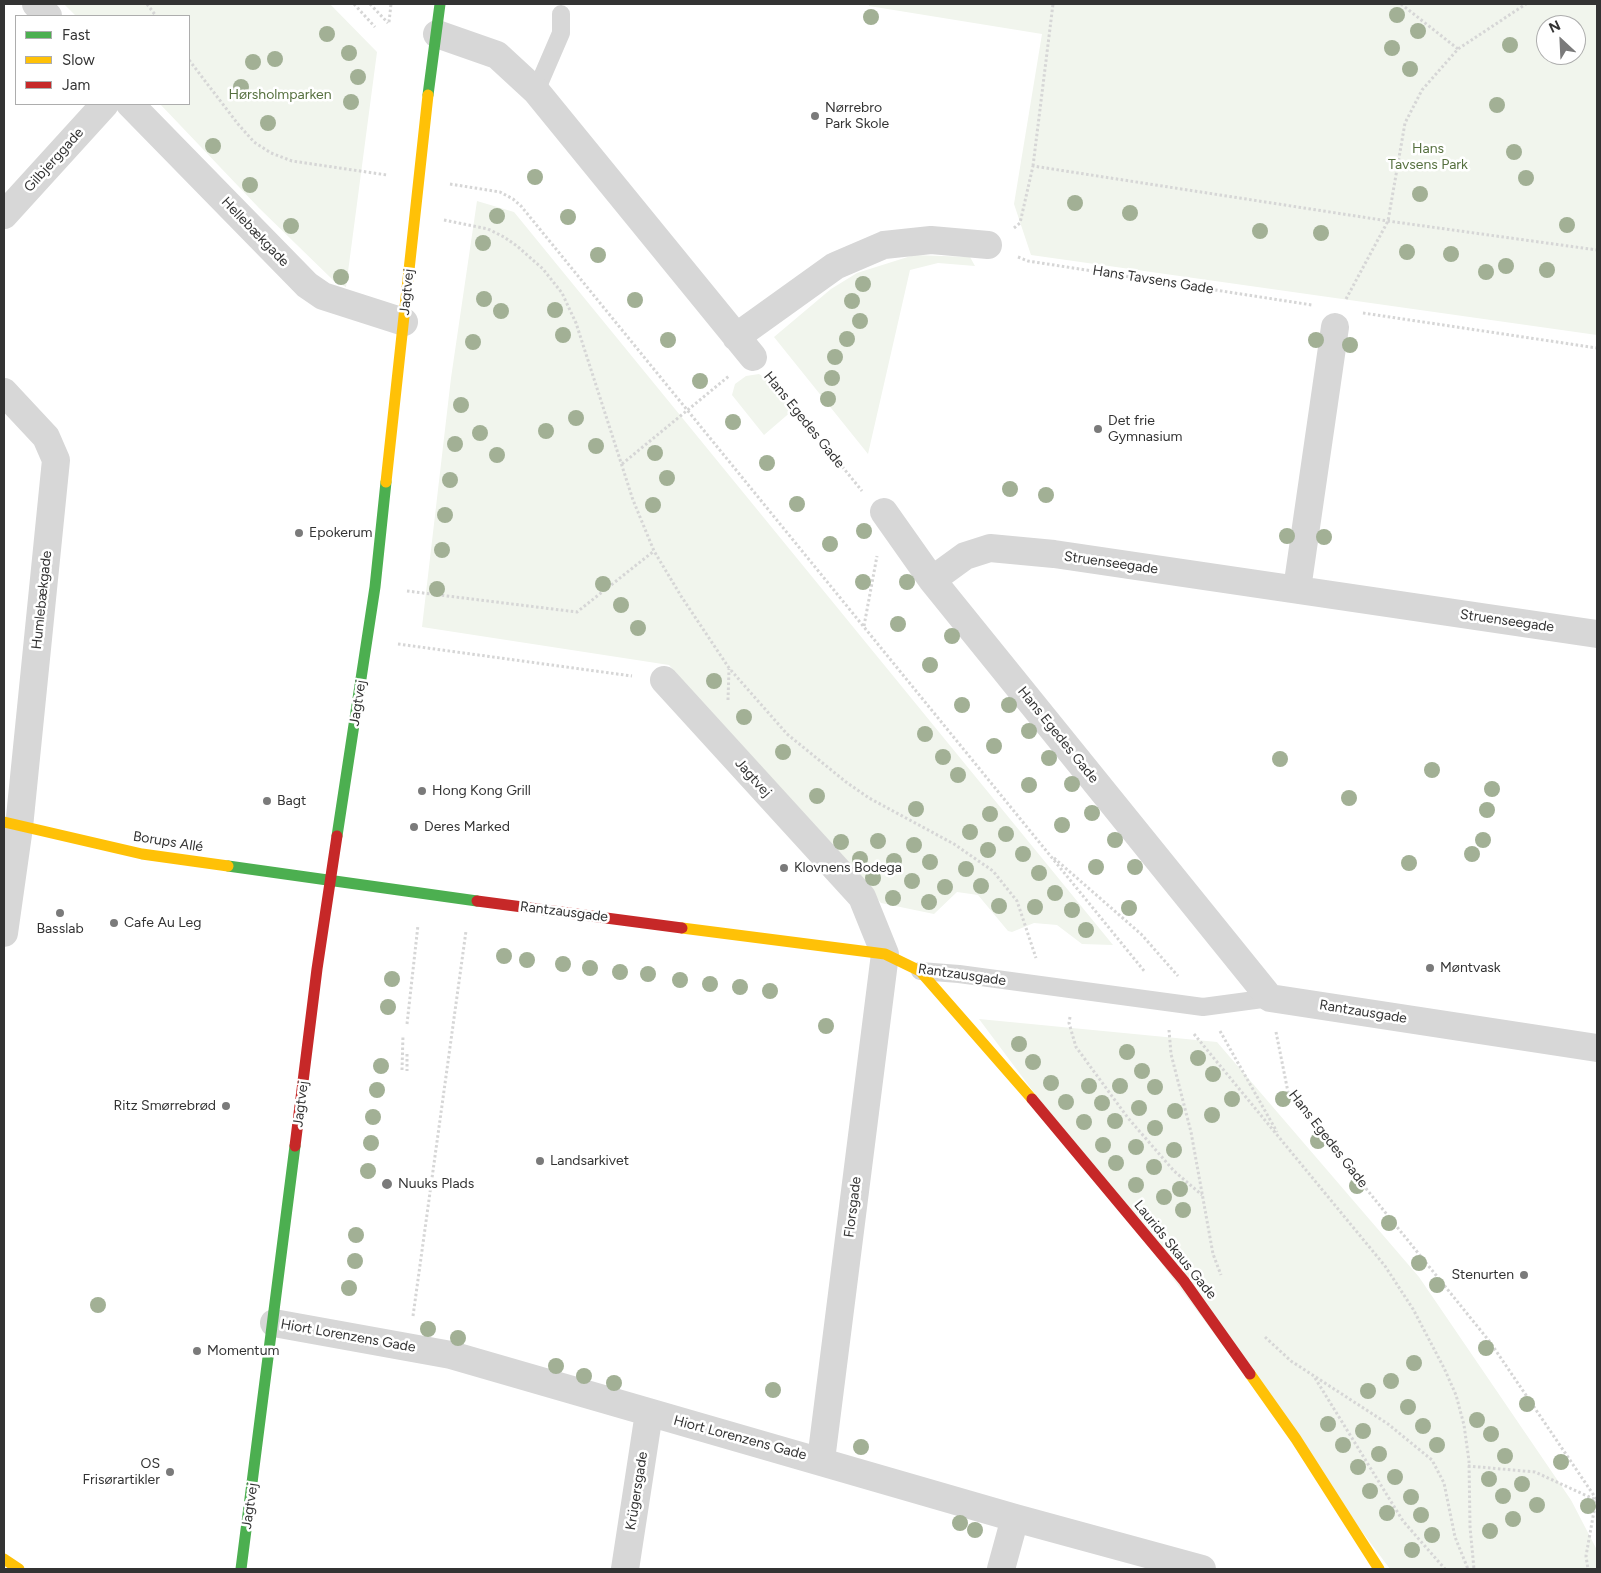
<!DOCTYPE html>
<html>
<head>
<meta charset="utf-8">
<style>
  body { margin:0 }
  #map { position:relative; width:1601px; height:1573px; overflow:hidden; background:#fff; font-family:Figtree,sans-serif }
  canvas { display:block }
  .frame { position:absolute; inset:0; border:5px solid #333; pointer-events:none }
  .legend { position:absolute; left:15px; top:15px; width:175px; height:90px; box-sizing:border-box; background:#fff; border:1px solid #adadad; margin:0; padding:6px 9px; list-style:none; font-size:15px; color:#333 }
  .legend li { display:flex; align-items:center; gap:10px; height:25px }
  .legend b { width:25px; border:1px solid #adadad }
  .north { position:absolute; left:1536px; top:15px; width:50px; height:50px; box-sizing:border-box; background:#fff; border:1px solid #adadad; border-radius:50%; rotate:335deg; font-size:14px; font-weight:700; line-height:20px; text-align:center; color:#333 }
  .north::after { content:''; display:block; margin:auto; width:18px; height:22px; background:#7a7a7a; clip-path:polygon(50% 0,100% 100%,50% 72%,0 100%) }
</style>
</head>
<body>
<div id="map">
<canvas width="1601" height="1573"></canvas>
<div class="frame"></div>
<ul class="legend">
<li><b style="height:6px;background:#4caf50"></b>Fast</li>
<li><b style="height:6px;background:#ffc107"></b>Slow</li>
<li><b style="height:6px;background:#c62828"></b>Jam</li>
</ul>
<div class="north">N</div>
</div>
<script>
const ctx = document.querySelector('canvas').getContext('2d');
ctx.lineJoin = 'round';
function paint(path, color) { ctx.fillStyle = color; ctx.fill(path, 'evenodd'); }
const poly = rows => new Path2D(rows.map(r => 'M' + r).join(''));
function strokePath(path, color, width, dash) { ctx.strokeStyle = color; ctx.lineWidth = width; ctx.lineCap = dash ? 'butt' : 'round'; ctx.setLineDash(dash || []); ctx.stroke(path); }
function label(font, color, halo, rows, align = 'center') {
  ctx.font = font + ' Figtree,sans-serif'; ctx.lineWidth = 5; ctx.setLineDash([]); ctx.textBaseline = 'middle'; ctx.strokeStyle = halo; ctx.fillStyle = color; for (const [text, x, y, turn = 0] of rows) {
    ctx.save(); ctx.translate(x, y); ctx.rotate((+turn || 0) * Math.PI / 180); ctx.textAlign = isNaN(turn) ? turn : align; if (halo) ctx.strokeText(text, 0, 0); ctx.fillText(text, 0, 0); ctx.restore();
  }
}
const green = poly([
  [64,4,330,4,377,52,346,287,334,281,259,208,160,104,189,104,189,16,76,16],
  [869,4,1597,4,1597,335,1031,255,1014,204,1042,34,869,6],
  [1546,25,1576,25,1576,55,1546,55],
  [477,201,514,212,1113,945,1082,944,1057,925,1034,923,1012,932,1008,931,978,895,957,892,934,914,881,903,669,665,422,627,451,378],
  [914,255,970,257,975,266,938,263,910,270,868,454,774,337,831,289,857,273],
  [759,374,768,380,793,410,764,435,732,395,735,384,746,376],
  [979,1019,1217,1042,1419,1277,1571,1500,1597,1550,1597,1569,1390,1569]
]);
const path = poly([
  [147,4,156,16],
  [354,4,375,27],
  [370,4,388,23],
  [1401,4,1458,49],
  [389,22,391,4],
  [189,60,238,124,254,142,271,153,292,161,387,175],
  [1033,166,1053,4],
  [450,184,500,192,513,199,521,206,1145,972],
  [444,220,488,229,504,237,517,246,543,269,562,293,576,323,633,500,654,551,681,596,729,668,787,734,846,782,869,798,954,844,993,871,1017,901,1036,958],
  [1014,228,1020,223,1033,166,1388,221,1597,250],
  [1018,257,1028,261,1312,305],
  [1346,299,1388,221,1405,123,1422,90,1458,49,1526,4],
  [1363,313,1597,348],
  [773,381,862,491],
  [622,464,729,376],
  [407,591,577,612,654,551],
  [864,626,877,556],
  [398,644,632,676],
  [728,700,729,669],
  [1054,858,1141,934,1178,976],
  [1070,1017,1069,1023,1076,1047,1128,1118,1174,1171,1202,1195],
  [407,1024,418,925],
  [1169,1030,1171,1054,1191,1132,1213,1254,1221,1275],
  [1220,1031,1277,1132],
  [1276,1032,1288,1092,1490,1342,1597,1500],
  [1194,1034,1385,1266,1413,1309,1444,1368,1456,1395,1464,1425,1469,1461,1470,1527,1474,1569],
  [407,1054,407,1071],
  [402,1070,403,1035],
  [413,1316,466,931],
  [1265,1337,1291,1361,1388,1424,1432,1460,1444,1483,1455,1537,1468,1569],
  [1315,1378,1403,1521,1445,1569],
  [1468,1466,1535,1472,1596,1500,1586,1556,1588,1569]
]);
const lane = poly([
  [536,91,561,33,561,14],
  [920,971,959,974,1203,1007,1270,998]
]);
const street = poly([
  [36,4,48,16],
  [437,34,497,55,536,91,753,357],
  [130,104,307,285,323,296,404,322],
  [4,215,105,104],
  [736,337,835,266,884,245,931,240,988,245],
  [4,392,46,437,56,460,19,827,4,933],
  [884,512,932,580,1270,998,1597,1048],
  [932,580,965,556,990,548,1054,554,1597,634],
  [1297,589,1335,327],
  [664,680,862,897,885,954,821,1460],
  [274,1323,451,1355,1015,1518,1202,1569],
  [625,1569,649,1413],
  [1001,1569,1015,1518]
]);
const fast = poly([
  [428,95,440,4],
  [337,836,375,587,386,482],
  [228,866,477,901],
  [241,1569,295,1146]
]);
const slow = poly([
  [386,482,428,95],
  [4,822,142,854,228,866],
  [682,928,885,954,920,971,1032,1099],
  [1250,1374,1296,1439,1379,1569],
  [4,1559,19,1569]
]);
const jam = poly([
  [477,901,682,928],
  [1032,1099,1184,1281,1250,1374],
  [295,1146,317,969,337,836]
]);
const trees = [
  [1397,15],
  [871,17],
  [1418,31],
  [327,34],
  [1510,45],
  [1392,48],
  [349,53],
  [275,59],
  [253,62],
  [1410,69],
  [358,77],
  [241,87],
  [351,102],
  [1497,105],
  [268,123],
  [213,146],
  [1514,152],
  [535,177],
  [1526,178],
  [250,185],
  [1420,194],
  [1075,203],
  [1130,213],
  [497,216],
  [568,217],
  [1567,225],
  [291,226],
  [1260,231],
  [1321,233],
  [483,243],
  [1407,252],
  [1451,254],
  [598,255],
  [1506,266],
  [1547,270],
  [1486,272],
  [341,277],
  [863,284],
  [484,299],
  [635,300],
  [852,301],
  [555,310],
  [501,311],
  [860,321],
  [563,335],
  [847,339],
  [668,340],
  [1316,340],
  [473,342],
  [1350,345],
  [835,357],
  [832,378],
  [700,381],
  [828,399],
  [461,405],
  [576,418],
  [733,422],
  [546,431],
  [480,433],
  [455,444],
  [596,446],
  [655,453],
  [497,455],
  [767,463],
  [667,478],
  [450,480],
  [1010,489],
  [1046,495],
  [797,504],
  [653,505],
  [445,515],
  [864,531],
  [1287,536],
  [1324,537],
  [830,544],
  [442,550],
  [863,582],
  [907,582],
  [603,584],
  [437,589],
  [621,605],
  [898,624],
  [638,628],
  [952,636],
  [930,665],
  [714,681],
  [962,705],
  [1009,705],
  [744,717],
  [1029,731],
  [925,734],
  [994,746],
  [783,752],
  [943,757],
  [1049,758],
  [1280,759],
  [1432,770],
  [958,775],
  [1072,784],
  [1029,785],
  [1492,789],
  [817,796],
  [1349,798],
  [916,809],
  [1487,810],
  [1092,813],
  [990,814],
  [1062,825],
  [970,832],
  [1006,834],
  [1115,840],
  [1483,840],
  [878,841],
  [841,842],
  [914,845],
  [988,850],
  [1023,854],
  [1472,854],
  [860,859],
  [894,861],
  [930,862],
  [1409,863],
  [1096,867],
  [1135,867],
  [966,869],
  [1039,873],
  [873,878],
  [912,881],
  [981,886],
  [945,887],
  [1055,893],
  [893,898],
  [929,902],
  [999,906],
  [1035,907],
  [1129,908],
  [1072,910],
  [1086,930],
  [504,956],
  [527,960],
  [563,964],
  [590,968],
  [620,972],
  [648,974],
  [392,979],
  [680,980],
  [710,984],
  [740,987],
  [770,991],
  [388,1007],
  [826,1026],
  [1019,1044],
  [1127,1052],
  [1198,1058],
  [1033,1062],
  [381,1066],
  [1142,1071],
  [1213,1074],
  [1051,1083],
  [1089,1086],
  [1120,1086],
  [1155,1087],
  [377,1090],
  [1232,1099],
  [1283,1099],
  [1066,1102],
  [1102,1103],
  [1139,1108],
  [1175,1111],
  [1212,1115],
  [373,1117],
  [1115,1121],
  [1084,1122],
  [1155,1128],
  [1318,1141],
  [371,1143],
  [1103,1145],
  [1136,1147],
  [1174,1150],
  [1116,1163],
  [1154,1167],
  [368,1171],
  [1136,1185],
  [1357,1186],
  [1180,1189],
  [1164,1197],
  [1183,1210],
  [1389,1223],
  [356,1235],
  [355,1261],
  [1419,1263],
  [1437,1285],
  [349,1288],
  [98,1305],
  [428,1329],
  [458,1338],
  [1486,1348],
  [1414,1363],
  [556,1366],
  [584,1376],
  [1391,1381],
  [614,1383],
  [773,1390],
  [1368,1391],
  [1527,1404],
  [1408,1407],
  [1477,1420],
  [1328,1424],
  [1423,1426],
  [1363,1431],
  [1491,1434],
  [1343,1445],
  [1437,1445],
  [861,1447],
  [1379,1454],
  [1505,1456],
  [1561,1462],
  [1358,1467],
  [1395,1477],
  [1489,1479],
  [1522,1484],
  [1370,1491],
  [1503,1496],
  [1411,1497],
  [1537,1505],
  [1588,1506],
  [1387,1513],
  [1421,1515],
  [1513,1519],
  [960,1523],
  [975,1530],
  [1490,1531],
  [1432,1535],
  [1412,1550]
];
const markers = [
  [815,116,5,"#7a7a7a"],
  [1098,429,5,"#7a7a7a"],
  [299,533,5,"#7a7a7a"],
  [422,791,5,"#7a7a7a"],
  [267,801,5,"#7a7a7a"],
  [414,827,5,"#7a7a7a"],
  [784,868,5,"#7a7a7a"],
  [60,913,5,"#7a7a7a"],
  [114,923,5,"#7a7a7a"],
  [1430,968,5,"#7a7a7a"],
  [226,1106,5,"#7a7a7a"],
  [540,1161,5,"#7a7a7a"],
  [387,1184,6,"#7a7a7a"],
  [1524,1275,5,"#7a7a7a"],
  [197,1351,5,"#7a7a7a"],
  [170,1472,5,"#7a7a7a"]
];
const parkNames = [
  ["Hørsholmparken",280,95],
  ["Hans",1428,149],
  ["Tavsens Park",1428,165]
];
const poiNames = [
  ["Nørrebro",825,108],
  ["Park Skole",825,124],
  ["Det frie",1108,421],
  ["Gymnasium",1108,437],
  ["Epokerum",309,533],
  ["Hong Kong Grill",432,791],
  ["Bagt",277,801],
  ["Deres Marked",424,827],
  ["Klovnens Bodega",794,868],
  ["Cafe Au Leg",124,923],
  ["Basslab",60,929,"center"],
  ["Møntvask",1440,968],
  ["Ritz Smørrebrød",216,1106,"right"],
  ["Landsarkivet",550,1161],
  ["Nuuks Plads",398,1184],
  ["Stenurten",1514,1275,"right"],
  ["Momentum",207,1351],
  ["OS",160,1464,"right"],
  ["Frisørartikler",160,1480,"right"]
];
const streetNames = [
  ["Gilbjerggade",54,160,-48],
  ["Hellebækgade",255,232,46],
  ["Hans Tavsens Gade",1153,280,9],
  ["Jagtvej",407,292,-84],
  ["Hans Egedes Gade",804,420,51],
  ["Struenseegade",1111,563,8],
  ["Humlebækgade",42,600,-84],
  ["Struenseegade",1507,621,8],
  ["Jagtvej",358,703,-81],
  ["Hans Egedes Gade",1058,735,51],
  ["Jagtvej",753,778,48],
  ["Borups Allé",168,842,9],
  ["Rantzausgade",564,912,7],
  ["Rantzausgade",962,975,8],
  ["Rantzausgade",1363,1012,9],
  ["Jagtvej",301,1104,-83],
  ["Hans Egedes Gade",1328,1139,52],
  ["Florsgade",853,1207,-83],
  ["Laurids Skaus Gade",1175,1250,51],
  ["Hiort Lorenzens Gade",348,1336,10],
  ["Hiort Lorenzens Gade",740,1438,15],
  ["Krügersgade",637,1491,-81],
  ["Jagtvej",250,1506,-82]
];
paint(green, '#f1f5ed');
strokePath(path, '#d6d6d6', 3, [2.5, 2.5]);
strokePath(lane, '#d7d7d7', 18);
strokePath(street, '#d7d7d7', 28);
strokePath(fast, '#4caf50', 11);
strokePath(slow, '#ffc107', 11);
strokePath(jam, '#c62828', 11);
ctx.fillStyle = '#a2b095';
for (const [x, y] of trees) { ctx.beginPath(); ctx.arc(x, y, 8, 0, 2 * Math.PI); ctx.fill(); }
for (const [x, y, r, color] of markers) { const dot = new Path2D(); dot.arc(x, y, r, 0, 2 * Math.PI); ctx.fillStyle = color; ctx.fill(dot); strokePath(dot, '#fff', 2); }
label('14px', '#56703f', '#fff', parkNames);
label('14px', '#333', '#fff', poiNames, 'left');
label('14px', '#333', '#fff', streetNames);
</script>
</body>
</html>
